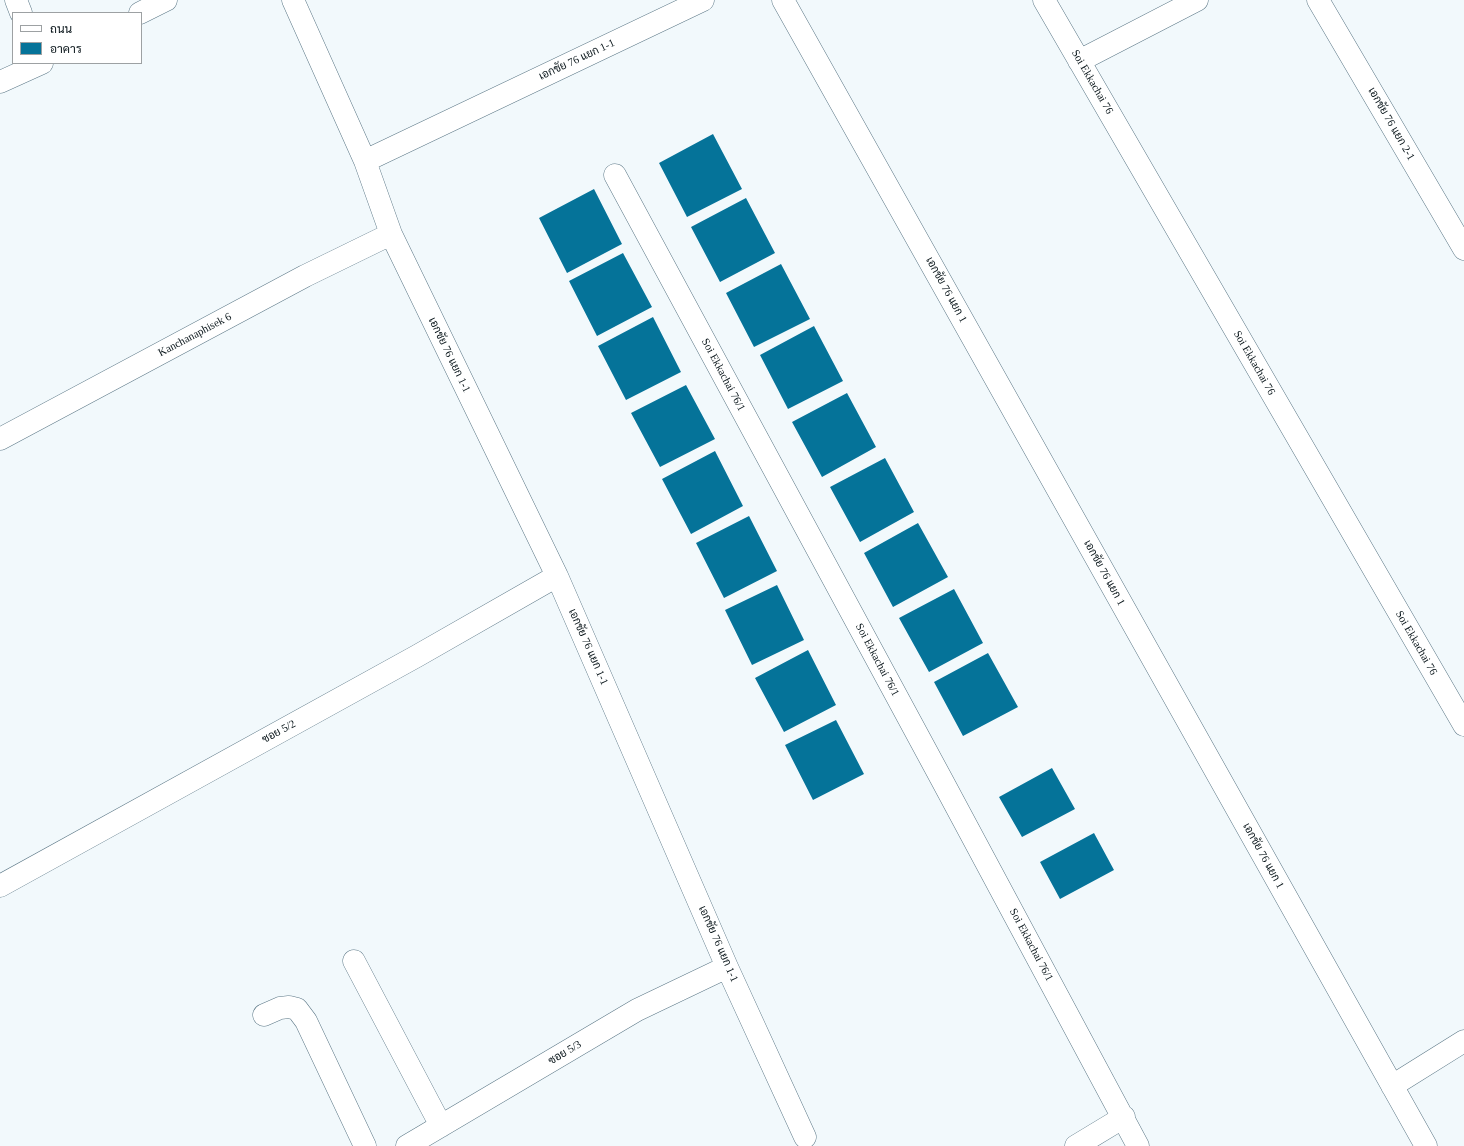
<!DOCTYPE html>
<html>
<head>
<meta charset="utf-8">
<style>
  body { margin:0 }
  #map { position:relative; width:1464px; height:1146px; overflow:hidden; background:#f2f9fc; font-family:"Times New Roman",Sarabun,serif }
  canvas { display:block }
  .legend { position:absolute; left:12px; top:12px; width:130px; height:52px; box-sizing:border-box; background:#fff; border:1px solid #9da1a3; margin:0; padding:5px 7px; list-style:none; font-size:12px; color:#09151a }
  .legend li { display:flex; align-items:center; gap:8px; height:20px }
  .legend b { width:20px; border:1px solid #9da1a3 }
</style>
</head>
<body>
<div id="map">
<canvas width="1464" height="1146"></canvas>
<ul class="legend">
<li><b style="height:5px;background:#fff"></b>ถนน</li>
<li><b style="height:11px;background:#057399"></b>อาคาร</li>
</ul>
</div>
<script>
const ctx = document.querySelector('canvas').getContext('2d');
ctx.lineJoin = 'round';
function paint(path, color) { ctx.fillStyle = color; ctx.fill(path, 'evenodd'); }
const poly = rows => new Path2D(rows.map(r => 'M' + r).join(''));
function strokePath(path, color, width, dash) { ctx.strokeStyle = color; ctx.lineWidth = width; ctx.lineCap = dash ? 'butt' : 'round'; ctx.setLineDash(dash || []); ctx.stroke(path); }
function label(font, color, halo, rows, align = 'center') {
  ctx.font = font + ' "Times New Roman",Sarabun,serif'; ctx.lineWidth = 3; ctx.setLineDash([]); ctx.textBaseline = 'middle'; ctx.strokeStyle = halo; ctx.fillStyle = color; for (const [text, x, y, turn = 0] of rows) {
    ctx.save(); ctx.translate(x, y); ctx.rotate((+turn || 0) * Math.PI / 180); ctx.textAlign = isNaN(turn) ? turn : align; if (halo) ctx.strokeText(text, 0, 0); ctx.fillText(text, 0, 0); ctx.restore();
  }
}
const building = poly([
  [713,134,742,189,687,217,659,163],
  [594,189,622,244,567,273,539,218],
  [746,198,775,253,720,282,691,227],
  [623,253,652,307,597,336,569,281],
  [781,264,810,319,754,347,726,293],
  [653,317,681,372,626,400,598,346],
  [814,326,843,381,788,409,760,355],
  [686,385,715,439,660,467,631,413],
  [847,393,876,447,822,477,792,422],
  [715,451,743,506,691,534,662,479],
  [885,458,914,512,860,542,830,487],
  [749,516,777,571,724,598,696,543],
  [918,523,948,577,893,607,864,553],
  [777,585,804,640,752,665,725,610],
  [954,589,983,643,929,672,899,618],
  [808,650,836,705,784,732,755,678],
  [988,653,1018,707,963,736,934,682],
  [836,720,864,774,813,800,785,745],
  [1052,768,1075,809,1022,837,999,797],
  [1094,833,1114,870,1060,899,1040,862]
]);
const street = poly([
  [16,0,21,13],
  [293,0,365,161,391,234,557,576,727,967,805,1137],
  [783,0,1426,1146],
  [1044,0,1464,725],
  [1318,0,1464,249],
  [140,13,166,0],
  [1079,61,1197,0],
  [0,82,42,63],
  [365,161,703,0],
  [615,175,943,782,1138,1146],
  [0,439,305,276,391,234],
  [0,886,417,656,557,576],
  [354,961,441,1126],
  [264,1015,280,1008,289,1007,297,1009,306,1021,365,1146],
  [1392,1086,1464,1041],
  [407,1146,637,1010,727,967],
  [1076,1146,1124,1117]
]);
const streetNames = [
  ["เอกชัย 76 แยก 1-1",577,60,-25],
  ["Soi Ekkachai 76",1092,82,60],
  ["เอกชัย 76 แยก 2-1",1391,124,60],
  ["เอกชัย 76 แยก 1",946,290,61],
  ["Kanchanaphisek 6",195,335,-28],
  ["เอกชัย 76 แยก 1-1",449,355,64],
  ["Soi Ekkachai 76",1254,363,60],
  ["Soi Ekkachai 76/1",723,375,62],
  ["เอกชัย 76 แยก 1",1104,573,61],
  ["Soi Ekkachai 76",1416,643,60],
  ["เอกชัย 76 แยก 1-1",588,647,66],
  ["Soi Ekkachai 76/1",877,660,62],
  ["ซอย 5/2",279,732,-29],
  ["เอกชัย 76 แยก 1",1263,856,61],
  ["เอกชัย 76 แยก 1-1",718,944,66],
  ["Soi Ekkachai 76/1",1031,945,62],
  ["ซอย 5/3",565,1053,-31]
];
paint(building, '#057399');
strokePath(street, '#5b7786', 23);
strokePath(street, '#fff', 22);
label('11px', '#09151a', '#fff', streetNames);
</script>
</body>
</html>
